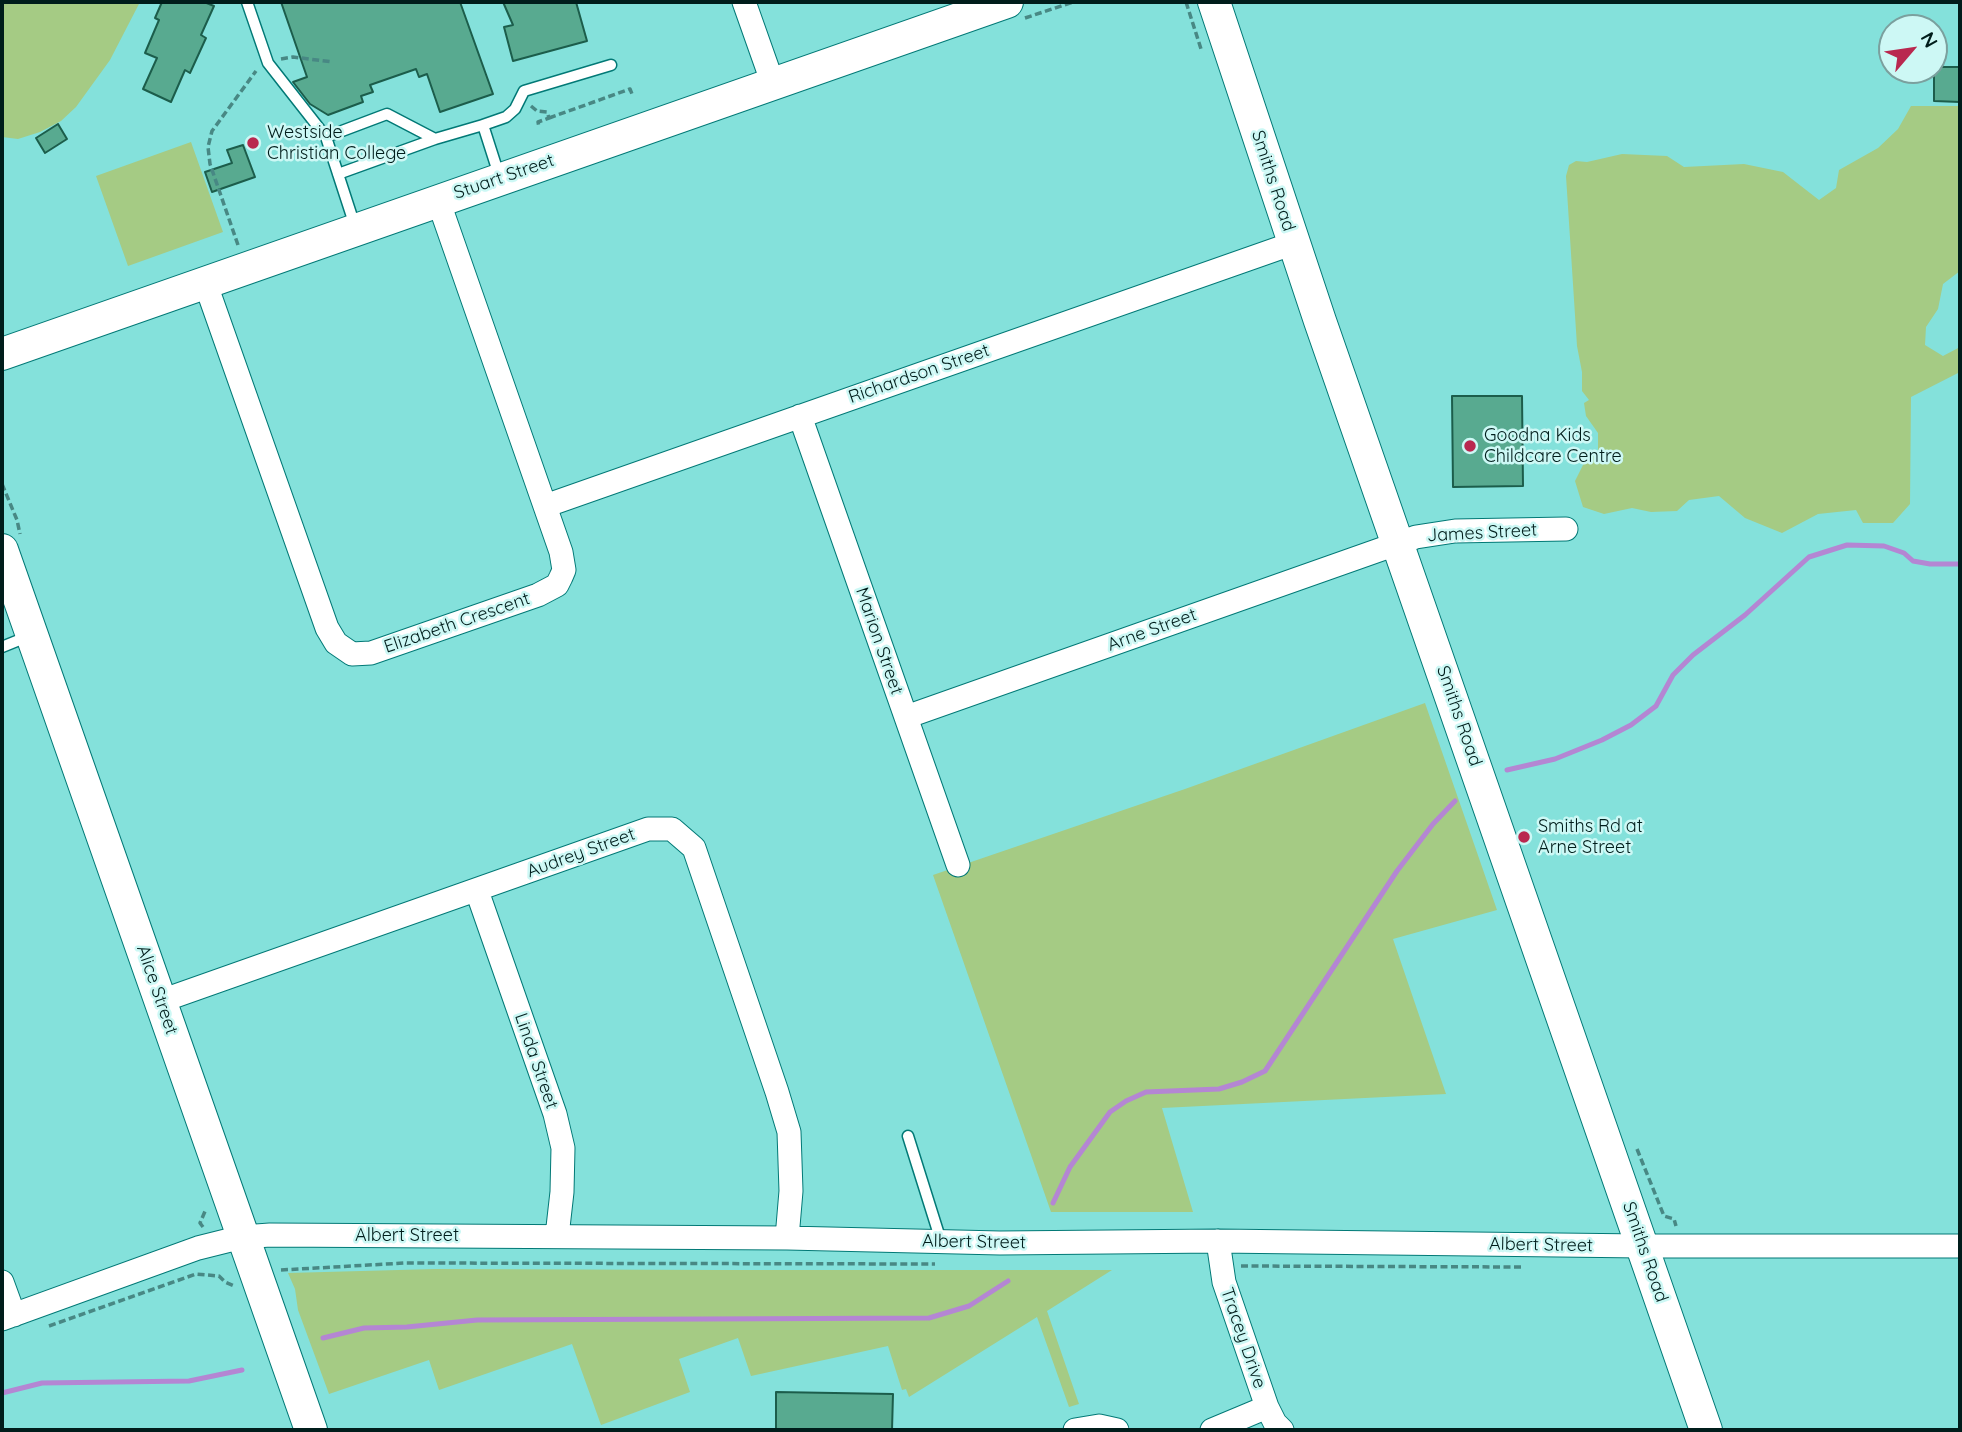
<!DOCTYPE html>
<html>
<head>
<meta charset="utf-8">
<style>
  body { margin:0 }
  #map { position:relative; width:1962px; height:1432px; overflow:hidden; background:#84e1db; font-family:Quicksand,sans-serif }
  canvas { display:block }
  .frame { position:absolute; inset:0; border:4px solid #001d1b; pointer-events:none }
  .north { position:absolute; left:1878px; top:14px; width:70px; height:70px; box-sizing:border-box; background:#cdf8f5; border:2px solid #7ba09e; border-radius:50%; rotate:61deg; font-size:19px; font-weight:700; line-height:28px; text-align:center; color:#001d1b }
  .north::after { content:''; display:block; margin:auto; width:24px; height:32px; background:#b9284f; clip-path:polygon(50% 0,100% 100%,50% 72%,0 100%) }
</style>
</head>
<body>
<div id="map">
<canvas width="1962" height="1432"></canvas>
<div class="frame"></div>
<div class="north">N</div>
</div>
<script>
const ctx = document.querySelector('canvas').getContext('2d');
ctx.lineJoin = 'round';
function paint(path, color) { ctx.fillStyle = color; ctx.fill(path, 'evenodd'); }
const poly = rows => new Path2D(rows.map(r => 'M' + r).join(''));
function strokePath(path, color, width, dash) { ctx.strokeStyle = color; ctx.lineWidth = width; ctx.lineCap = dash ? 'butt' : 'round'; ctx.setLineDash(dash || []); ctx.stroke(path); }
function label(font, color, halo, rows, align = 'center') {
  ctx.font = font + ' Quicksand,sans-serif'; ctx.lineWidth = 5; ctx.setLineDash([]); ctx.textBaseline = 'middle'; ctx.strokeStyle = halo; ctx.fillStyle = color; for (const [text, x, y, turn = 0] of rows) {
    ctx.save(); ctx.translate(x, y); ctx.rotate((+turn || 0) * Math.PI / 180); ctx.textAlign = isNaN(turn) ? turn : align; if (halo) ctx.strokeText(text, 0, 0); ctx.fillText(text, 0, 0); ctx.restore();
  }
}
const green = poly([
  [2,2,140,2,110,60,76,107,61,121,40,132,18,139,2,137],
  [1911,106,1960,106,1960,271,1943,284,1938,309,1926,327,1925,345,1943,356,1960,347,1960,372,1911,397,1910,504,1893,523,1863,523,1856,510,1818,514,1782,533,1745,518,1719,496,1689,500,1677,511,1651,512,1632,508,1604,514,1583,507,1575,481,1584,463,1598,452,1598,433,1586,416,1584,403,1589,400,1582,391,1582,372,1577,346,1566,176,1569,165,1576,161,1587,162,1622,154,1667,156,1684,167,1744,164,1783,172,1819,200,1836,188,1839,170,1878,148,1898,129],
  [191,142,223,232,128,266,96,176],
  [1425,703,1497,910,1393,939,1446,1094,1162,1108,1193,1212,1051,1212,933,875,1185,789],
  [435,1269,717,1270,1112,1270,1047,1311,1079,1404,1069,1407,1037,1317,909,1397,906,1389,902,1390,888,1346,751,1376,738,1338,679,1359,690,1392,601,1425,572,1344,439,1390,429,1360,329,1394,298,1310,295,1289,288,1273]
]);
const stream = poly([
  [1507,770,1555,759,1602,740,1631,725,1656,706,1673,675,1693,655,1745,615,1809,557,1847,545,1884,546,1904,553,1913,561,1930,564,1960,564],
  [1053,1203,1070,1167,1110,1112,1126,1101,1146,1092,1219,1089,1242,1082,1265,1071,1397,871,1433,824,1455,801],
  [323,1338,364,1328,407,1327,477,1320,929,1318,969,1306,1008,1281],
  [2,1393,42,1383,189,1381,242,1370]
]);
const building = poly([
  [162,2,204,2,214,6,201,35,206,38,190,73,185,70,171,102,143,89,157,58,145,53,159,20,155,18,162,2],
  [281,2,460,2,493,94,440,112,427,74,419,77,416,69,370,85,373,92,361,96,363,102,328,115,310,104,293,82,307,77,281,2],
  [503,2,576,2,587,41,513,61,504,27,513,25,503,2],
  [1934,67,1960,67,1960,102,1934,101,1934,67],
  [58,124,67,139,45,153,36,138,58,124],
  [243,145,255,177,212,192,205,172,232,163,227,150,243,145],
  [1452,396,1522,396,1523,486,1453,487,1452,396],
  [776,1392,893,1394,892,1430,776,1430,776,1392]
]);
const path = poly([
  [1186,2,1202,52],
  [1025,18,1073,2],
  [281,59,293,57,333,62],
  [531,106,537,111,547,112,549,118,538,122,539,127],
  [549,118,630,89,632,94],
  [238,245,210,164,208,147,212,131,256,71],
  [2,484,17,520,20,534],
  [1637,1149,1664,1216,1674,1219,1676,1226],
  [203,1227,200,1223,206,1209],
  [1241,1266,1524,1267],
  [281,1270,405,1263,935,1264],
  [49,1326,196,1274,219,1276,225,1282,234,1286]
]);
const lane = poly([
  [247,2,268,63,326,137],
  [483,125,506,117,515,109,524,91,611,65],
  [338,174,435,139],
  [355,226,326,137,387,114,435,139,483,125,499,175],
  [2,647,29,636],
  [908,1136,941,1241]
]);
const street = poly([
  [744,2,773,84],
  [205,282,327,628,336,643,352,654,371,653,538,595,557,585,561,577,564,570,561,552,438,200],
  [800,416,958,865],
  [545,506,1294,243],
  [906,717,1416,537,1455,531,1566,529],
  [477,891,555,1114,563,1148,562,1192,557,1236],
  [161,1001,648,829,672,829,694,848,777,1092,789,1132,791,1191,787,1238],
  [1218,1241,1224,1282,1267,1407,1275,1423,1282,1430],
  [2,1282,14,1315],
  [2,1319,198,1248,242,1237,270,1235,787,1238,1000,1243,1218,1241,1643,1246,1960,1246],
  [1075,1430,1099,1426,1117,1430],
  [1212,1430,1267,1407]
]);
const secondary = poly([
  [1214,2,1320,321,1706,1430],
  [2,354,1007,2],
  [2,550,311,1430]
]);
const markers = [
  [253,143,7,"#b9284f"],
  [1470,446,7,"#b9284f"],
  [1524,837,7,"#b9284f"]
];
const poiNames = [
  ["Westside",267,133],
  ["Christian College",267,154],
  ["Goodna Kids",1484,436],
  ["Childcare Centre",1484,457],
  ["Smiths Rd at",1538,827],
  ["Arne Street",1538,848]
];
const streetNames = [
  ["Stuart Street",504,177,-19],
  ["Smiths Road",1273,181,72],
  ["Richardson Street",919,374,-19],
  ["James Street",1482,533,-3],
  ["Elizabeth Crescent",457,623,-19],
  ["Arne Street",1152,630,-20],
  ["Marion Street",879,641,71],
  ["Smiths Road",1459,716,71],
  ["Audrey Street",581,853,-20],
  ["Alice Street",157,990,71],
  ["Linda Street",536,1061,71],
  ["Albert Street",407,1236],
  ["Albert Street",974,1242,1],
  ["Albert Street",1541,1245,1],
  ["Smiths Road",1645,1252,71],
  ["Tracey Drive",1243,1338,71]
];
paint(green, '#a5cb84');
strokePath(stream, '#b486d3', 5);
paint(building, '#58aa90');
strokePath(building, '#1c5d4b', 2);
strokePath(lane, '#027976', 13);
strokePath(street, '#027976', 25);
strokePath(secondary, '#027976', 34);
strokePath(path, '#488884', 3.5, [7, 3.5]);
strokePath(lane, '#fff', 10);
strokePath(street, '#fff', 23);
strokePath(secondary, '#fff', 32);
for (const [x, y, r, color] of markers) { const dot = new Path2D(); dot.arc(x, y, r, 0, 2 * Math.PI); ctx.fillStyle = color; ctx.fill(dot); strokePath(dot, '#cdf8f5', 2.5); }
label('18px', '#001d1b', '#cdf8f5', poiNames, 'left');
label('18px', '#001d1b', '#cdf8f5', streetNames);
</script>
</body>
</html>
